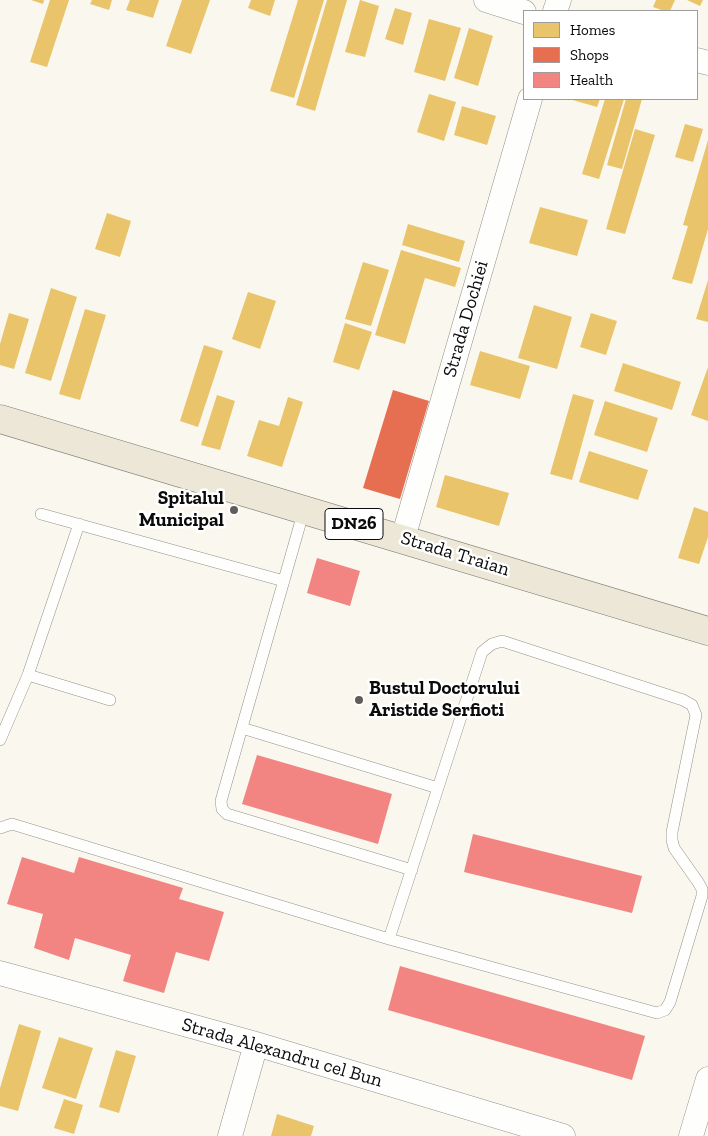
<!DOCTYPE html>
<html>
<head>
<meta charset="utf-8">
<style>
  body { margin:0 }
  #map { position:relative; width:708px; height:1136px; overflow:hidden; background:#faf8ee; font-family:"Zilla Slab",serif }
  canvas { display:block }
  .legend { position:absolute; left:523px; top:10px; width:175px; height:90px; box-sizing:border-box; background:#fff; border:1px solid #9d9d9d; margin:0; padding:6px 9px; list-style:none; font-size:15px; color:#0b0b0b }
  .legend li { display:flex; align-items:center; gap:10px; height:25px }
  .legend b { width:25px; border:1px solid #9d9d9d }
</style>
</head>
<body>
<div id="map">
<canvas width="708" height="1136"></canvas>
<ul class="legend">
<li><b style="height:14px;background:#e9c46a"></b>Homes</li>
<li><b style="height:14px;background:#e76f51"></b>Shops</li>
<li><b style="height:14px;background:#f28482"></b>Health</li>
</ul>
</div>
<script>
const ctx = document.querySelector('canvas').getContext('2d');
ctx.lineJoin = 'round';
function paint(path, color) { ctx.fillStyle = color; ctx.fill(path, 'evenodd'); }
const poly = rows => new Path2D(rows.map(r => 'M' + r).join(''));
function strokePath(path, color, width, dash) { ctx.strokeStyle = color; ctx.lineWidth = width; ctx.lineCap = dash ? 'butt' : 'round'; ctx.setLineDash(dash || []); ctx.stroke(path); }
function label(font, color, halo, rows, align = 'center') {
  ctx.font = font + ' "Zilla Slab",serif'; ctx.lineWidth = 5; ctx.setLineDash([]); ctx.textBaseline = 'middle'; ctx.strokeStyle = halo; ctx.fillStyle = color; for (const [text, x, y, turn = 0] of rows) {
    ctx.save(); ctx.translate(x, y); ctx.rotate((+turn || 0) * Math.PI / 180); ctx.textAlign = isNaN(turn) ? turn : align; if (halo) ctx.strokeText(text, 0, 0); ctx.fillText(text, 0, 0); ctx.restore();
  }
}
const homes = poly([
  [31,0,44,0,43,4],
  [50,0,69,0,47,67,30,62],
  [92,0,112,0,109,10,90,4],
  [130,0,159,0,153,18,126,10],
  [182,0,210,0,191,54,166,46],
  [251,0,275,0,270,16,248,8],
  [298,0,324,0,294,98,270,91],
  [327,0,347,0,315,111,296,105],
  [360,0,379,6,365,57,345,52],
  [656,0,675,0,670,11,664,11,653,7],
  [687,0,703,0,700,6],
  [395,8,412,13,403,45,385,39],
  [429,19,461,28,445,81,414,72],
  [469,28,493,36,478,86,454,78],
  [429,94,456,102,444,141,417,132],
  [569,99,600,99,597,107],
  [605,99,624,99,599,179,582,174],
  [626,99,642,99,622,169,607,165],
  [462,106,496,116,487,145,454,135],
  [685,124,703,129,693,162,675,157],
  [635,129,655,135,625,234,606,229],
  [708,140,708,229,692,284,672,279,688,226,683,225],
  [540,207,588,220,577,256,529,243],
  [107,213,131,221,120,257,95,249],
  [408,224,465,241,459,262,402,245],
  [401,250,461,268,455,287,425,278,405,344,375,335],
  [363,262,389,270,371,326,345,319],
  [708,280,708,322,696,319],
  [51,288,77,297,51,381,25,373],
  [248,292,276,301,260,349,232,339],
  [534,305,572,317,557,369,518,358],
  [85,309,106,315,80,400,59,394],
  [9,313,29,319,14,369,0,365,0,344],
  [591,313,617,321,606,355,580,347],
  [345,323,372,332,359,370,333,362],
  [204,345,223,351,198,427,180,421],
  [480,351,530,366,520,399,470,385],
  [623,363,681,382,672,410,614,391],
  [708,367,708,421,691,415],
  [573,394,594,400,572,480,550,474],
  [217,395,235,401,220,450,201,445],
  [288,397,303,402,282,467,247,456,259,420,279,426],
  [605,401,658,418,647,452,594,435],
  [589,451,648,470,638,500,579,482],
  [445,475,509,493,499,526,436,507],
  [694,507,708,512,708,537,699,564,678,558],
  [19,1024,41,1031,18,1111,0,1106,0,1088],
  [59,1037,93,1048,76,1099,42,1088],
  [116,1050,136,1056,119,1113,99,1107],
  [64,1099,83,1105,74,1134,54,1128],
  [277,1114,314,1126,311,1136,271,1136]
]);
const shops = poly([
  [393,390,429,401,400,499,363,488]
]);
const health = poly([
  [317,558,360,571,350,606,307,593],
  [257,755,392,794,378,844,242,804],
  [473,834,642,876,632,913,464,872],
  [22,857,74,873,79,857,183,888,179,899,224,912,209,961,176,952,164,993,123,981,131,955,75,938,69,960,34,948,43,914,7,904],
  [400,966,645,1036,632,1080,388,1010]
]);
const service = poly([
  [304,510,221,801,222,809,227,814,412,870],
  [41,514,284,581],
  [28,675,110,700],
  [242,728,438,788],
  [0,740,28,675,79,524],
  [0,828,12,824,389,939,657,1013,665,1010,670,1002,702,896,702,889,698,882,674,848,672,840,672,832,696,715,692,705,683,700,502,641,492,644,482,652,389,939]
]);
const minor = poly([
  [486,0,524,12],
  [555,11,559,0],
  [697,60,708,63],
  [403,538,530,99],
  [0,973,256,1044,563,1136],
  [230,1136,256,1044],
  [691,1136,708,1079]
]);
const primary = poly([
  [0,419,708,631]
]);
const markers = [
  [234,510,5,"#5f5e5a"],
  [359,700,5,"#5f5e5a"]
];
const shields = [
  [354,524,58]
];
const shieldNames = [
  ["DN26",354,524]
];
const streetNames = [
  ["Strada Dochiei",466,319,-74],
  ["Strada Traian",455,554,17],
  ["Strada Alexandru cel Bun",282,1053,16]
];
const poiNames = [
  ["Spitalul",224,499],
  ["Municipal",224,521],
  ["Bustul Doctorului",369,689,"left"],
  ["Aristide Serfioti",369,711,"left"]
];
paint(homes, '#e9c46a');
paint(shops, '#e76f51');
paint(health, '#f28482');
strokePath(service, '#93928d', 12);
strokePath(minor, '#93928d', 25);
strokePath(primary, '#807f7a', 29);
strokePath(service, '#fefefc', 11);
strokePath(minor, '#fefefc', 24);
strokePath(primary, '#ece7d6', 28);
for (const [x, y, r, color] of markers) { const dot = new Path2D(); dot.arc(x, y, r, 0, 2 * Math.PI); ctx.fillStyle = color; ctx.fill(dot); strokePath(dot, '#fff', 2); }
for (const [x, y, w] of shields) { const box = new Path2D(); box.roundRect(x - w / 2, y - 15.5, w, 31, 4); ctx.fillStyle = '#fff'; ctx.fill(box); strokePath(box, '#0b0b0b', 1); }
label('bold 18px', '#0b0b0b', null, shieldNames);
label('19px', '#0b0b0b', '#fff', streetNames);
label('bold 19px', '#0b0b0b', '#fff', poiNames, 'right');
</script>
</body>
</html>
